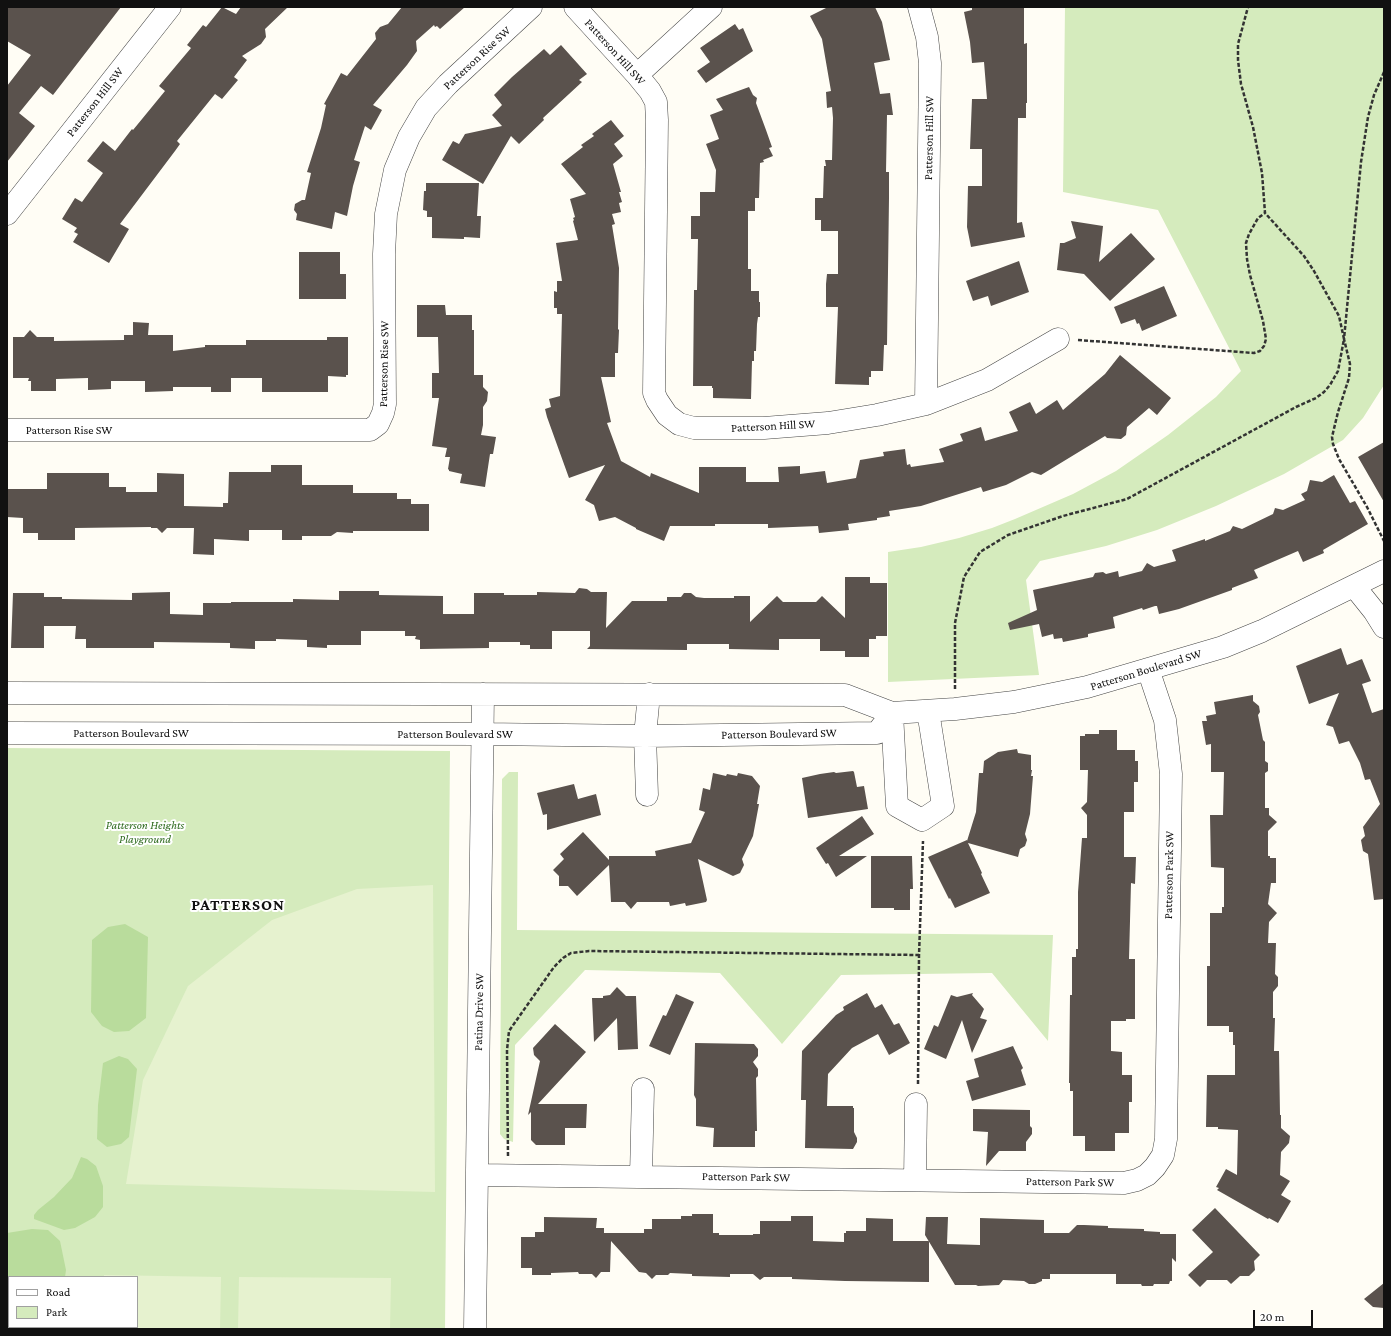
<!DOCTYPE html>
<html>
<head>
<meta charset="utf-8">
<style>
  body { margin:0 }
  #map { position:relative; width:1391px; height:1336px; overflow:hidden; background:#fffdf5; font-family:"Crimson Pro",serif }
  canvas { display:block }
  .frame { position:absolute; inset:0; border:8px solid #111; pointer-events:none }
  .legend { position:absolute; left:8px; top:1276px; width:130px; height:52px; box-sizing:border-box; background:#fff; border:1px solid #a0a0a0; margin:0; padding:5px 7px; list-style:none; font-size:12px; color:#111 }
  .legend li { display:flex; align-items:center; gap:8px; height:20px }
  .legend b { width:20px; border:1px solid #a0a0a0 }
  .scale { position:absolute; left:1253px; top:1310px; width:60px; height:18px; box-sizing:border-box; border:2px solid #111; border-top:0; padding-left:5px; font-size:12px; line-height:14px; white-space:nowrap; color:#111; -webkit-text-stroke:3px #fff; paint-order:stroke }
</style>
</head>
<body>
<div id="map">
<canvas width="1391" height="1336"></canvas>
<div class="frame"></div>
<ul class="legend">
<li><b style="height:5px;background:#fff"></b>Road</li>
<li><b style="height:11px;background:#d5ebbd"></b>Park</li>
</ul>
<div class="scale">20 m</div>
</div>
<script>
const ctx = document.querySelector('canvas').getContext('2d');
ctx.lineJoin = 'round';
function paint(path, color) { ctx.fillStyle = color; ctx.fill(path, 'evenodd'); }
const poly = rows => new Path2D(rows.map(r => 'M' + r).join(''));
function strokePath(path, color, width, dash) { ctx.strokeStyle = color; ctx.lineWidth = width; ctx.lineCap = dash ? 'butt' : 'round'; ctx.setLineDash(dash || []); ctx.stroke(path); }
function label(font, color, halo, rows, align = 'center') {
  ctx.font = font + ' "Crimson Pro",serif'; ctx.lineWidth = 4; ctx.setLineDash([]); ctx.textBaseline = 'middle'; ctx.strokeStyle = halo; ctx.fillStyle = color; for (const [text, x, y, turn = 0] of rows) {
    ctx.save(); ctx.translate(x, y); ctx.rotate((+turn || 0) * Math.PI / 180); ctx.textAlign = isNaN(turn) ? turn : align; if (halo) ctx.strokeText(text, 0, 0); ctx.fillText(text, 0, 0); ctx.restore();
  }
}
const green = poly([
  [1065,7,1384,7,1384,385,1363,418,1343,440,1284,474,1216,506,1157,530,1106,546,1040,561,1026,580,1039,675,888,682,888,552,921,547,959,538,992,528,1015,519,1073,494,1116,471,1168,435,1216,397,1241,371,1158,210,1063,192],
  [7,748,450,751,445,1329,52,1329,52,1327,137,1327,137,1277,53,1277,7,1272],
  [509,772,518,772,517,930,1053,935,1048,1041,992,973,841,975,782,1044,720,973,585,970,515,1045,513,1142,504,1139,500,1134,502,779]
]);
const forest = poly([
  [125,924,148,937,146,1018,129,1031,114,1032,102,1026,91,1012,92,940,108,927],
  [119,1056,128,1059,137,1069,129,1137,121,1144,107,1147,97,1139,98,1105,103,1063],
  [81,1157,87,1159,96,1166,103,1186,103,1207,95,1217,75,1228,64,1230,34,1219,34,1215,38,1210,54,1197,72,1178],
  [32,1229,48,1230,60,1241,66,1270,65,1277,9,1277,9,1321,7,1321,7,1233]
]);
const pitch = poly([
  [433,885,435,1192,126,1184,143,1080,188,986,272,920,357,889],
  [104,1275,221,1277,220,1329,103,1329,104,1327,137,1327,137,1277,104,1277],
  [239,1277,391,1278,390,1329,238,1329]
]);
const building = poly([
  [7,7,121,7,53,95,41,86,19,113,35,126,7,162,7,86,31,55,7,41],
  [222,7,236,14,241,7,288,7,265,29,266,37,261,44,242,56,247,60,234,77,238,80,222,99,215,94,177,141,180,144,175,151,120,224,129,229,109,263,73,242,78,234,74,232,77,228,62,219,75,198,82,202,103,173,87,161,103,141,115,151,132,129,133,130,165,91,159,86,191,48,187,45,203,25,206,27],
  [402,7,465,7,440,29,437,26,435,27,434,25,416,41,417,51,407,65,373,105,382,110,371,130,365,126,354,160,360,162,353,186,347,216,335,212,332,229,296,220,297,214,294,210,295,204,302,200,305,200,311,173,307,172,321,128,326,105,324,104,341,73,347,76,376,39,375,33,380,27,388,24],
  [828,7,875,7,882,22,890,60,874,63,880,94,890,93,893,115,887,115,886,172,889,172,889,198,887,345,884,345,883,371,871,371,871,377,869,377,869,385,835,384,838,307,826,307,826,284,827,274,838,274,838,231,821,231,821,220,815,220,815,198,823,198,824,166,826,166,825,160,832,160,833,118,832,107,827,108,826,92,831,91,822,39,810,16],
  [972,7,1024,7,1024,44,1027,43,1027,103,1026,103,1026,118,1018,118,1017,223,1022,222,1025,237,971,247,967,227,968,186,982,186,982,149,970,149,972,99,987,99,984,62,972,63,970,42,964,12,972,10],
  [735,24,739,30,743,28,753,51,706,83,697,71,710,62,700,48],
  [561,45,587,74,579,80,582,82,543,118,544,120,519,144,511,136,483,184,442,160,453,141,459,144,465,134,502,126,492,115,502,105,494,95,512,77,544,49,550,55],
  [749,87,753,95,757,98,756,103,766,130,772,147,769,148,773,156,763,160,764,162,760,163,759,198,755,198,755,211,748,211,748,269,751,269,751,291,759,291,759,302,760,302,760,317,758,317,757,324,756,351,754,351,754,361,752,361,751,399,713,398,713,388,712,388,712,386,693,386,694,290,697,290,698,239,691,239,691,216,700,216,700,192,715,192,716,170,706,144,719,139,710,115,723,110,716,99],
  [611,120,624,136,614,144,623,156,613,164,621,192,619,192,622,202,619,203,621,212,612,214,615,224,612,225,619,268,618,329,619,330,618,353,615,353,615,377,601,377,611,422,607,423,621,461,650,477,651,473,699,493,699,467,746,467,746,482,779,482,778,467,800,466,800,474,825,471,827,483,856,478,860,460,884,456,883,452,905,449,907,465,910,464,911,467,944,462,939,449,963,441,960,434,981,427,985,441,1018,431,1009,412,1030,402,1036,414,1057,400,1063,410,1105,374,1120,355,1171,398,1157,415,1149,408,1127,427,1126,435,1121,439,1107,438,1105,436,1041,475,1032,472,1006,485,983,492,981,487,921,506,889,511,890,516,877,518,877,520,848,524,849,530,819,533,818,526,768,528,768,524,715,524,715,526,670,526,664,541,636,529,636,528,615,517,599,521,594,505,585,500,605,465,569,478,547,417,545,409,551,407,549,399,560,396,562,314,557,314,557,308,554,308,554,291,557,292,557,281,562,281,556,243,578,240,573,221,574,220,573,218,575,217,570,199,586,194,561,164,583,147,581,145,594,136,592,134],
  [426,183,479,183,477,216,481,216,480,238,464,237,464,239,432,238,432,217,427,217,427,211,423,210,424,191,426,191],
  [1071,221,1103,226,1099,262,1131,233,1155,259,1110,301,1084,274,1057,270,1060,243,1064,243,1076,238],
  [299,252,340,252,340,274,346,274,346,299,299,299],
  [1019,261,1029,292,991,306,988,296,973,301,966,281],
  [1164,286,1177,316,1142,331,1139,323,1137,324,1135,319,1121,324,1114,307],
  [417,305,445,305,446,315,472,315,472,330,474,330,474,375,483,375,483,387,488,392,487,401,483,407,483,425,481,435,496,437,493,454,490,454,485,487,460,483,462,474,449,471,449,470,448,469,450,457,445,457,447,448,432,446,439,398,432,398,432,373,439,373,438,337,417,337],
  [133,322,149,323,148,335,173,335,173,351,205,347,205,345,246,345,246,340,327,340,327,337,348,337,348,375,346,375,346,377,328,376,328,392,262,392,262,378,231,378,231,392,211,392,211,387,173,387,173,391,145,392,145,381,111,381,111,389,88,390,88,378,56,379,56,391,31,391,31,381,28,381,29,378,13,378,13,337,24,337,30,330,37,337,54,337,54,341,124,340,124,335,133,335],
  [1384,442,1384,502,1358,457],
  [271,465,302,465,302,485,353,485,353,493,397,493,397,499,411,499,411,504,429,504,429,531,353,531,353,533,337,532,331,536,302,536,302,540,282,540,282,530,249,530,249,541,214,539,214,555,193,554,194,528,167,528,162,533,157,528,151,528,151,527,75,528,75,540,38,540,38,533,23,533,23,518,7,517,7,489,47,489,47,473,109,473,109,487,126,487,126,492,157,492,157,473,184,474,184,506,223,507,223,503,228,503,229,472,271,472],
  [1334,475,1350,503,1355,501,1368,524,1323,550,1324,553,1303,562,1298,551,1254,570,1258,578,1232,588,1232,590,1179,609,1159,614,1157,606,1155,606,1143,610,1142,608,1113,617,1115,628,1088,634,1088,637,1063,642,1062,638,1054,639,1053,634,1042,637,1039,624,1010,630,1008,623,1037,610,1033,590,1093,577,1095,573,1103,572,1106,574,1118,571,1119,577,1142,571,1147,563,1154,567,1176,561,1172,550,1205,539,1205,541,1230,531,1233,526,1242,529,1273,514,1275,508,1283,510,1305,500,1301,494,1307,491,1310,480,1322,482],
  [845,577,870,577,870,583,887,583,887,636,876,636,876,639,869,639,869,657,845,657,845,651,820,651,820,639,779,639,779,650,729,649,729,644,687,644,687,650,587,649,590,646,590,631,552,631,552,649,530,649,530,645,520,645,520,642,489,642,489,648,420,649,420,640,415,639,416,636,405,636,405,631,361,631,361,645,327,645,327,648,307,647,307,640,276,639,276,641,255,641,255,649,230,648,230,643,154,642,154,648,86,648,86,639,75,639,76,626,44,626,44,648,11,648,13,593,44,593,44,597,62,597,62,599,132,600,132,593,170,592,170,614,203,615,203,603,231,603,231,602,293,602,293,599,339,600,339,591,379,591,379,595,443,596,443,614,474,614,474,593,504,593,504,595,537,595,537,592,575,593,579,588,587,589,591,592,607,592,606,628,632,601,667,601,667,597,681,597,684,593,691,593,696,597,704,598,734,598,734,596,750,596,750,622,777,596,783,602,816,602,822,596,845,618],
  [1341,648,1347,665,1362,659,1371,681,1362,684,1372,713,1384,709,1384,899,1374,900,1368,854,1363,851,1361,840,1365,836,1363,827,1380,804,1370,779,1365,780,1360,763,1349,741,1339,744,1333,727,1326,725,1339,693,1309,704,1296,666],
  [1253,695,1253,701,1259,706,1260,712,1258,715,1263,740,1265,742,1265,761,1268,763,1268,771,1265,773,1265,808,1269,808,1269,815,1277,822,1268,831,1268,856,1270,856,1270,858,1276,858,1276,883,1271,883,1268,904,1277,913,1269,922,1268,943,1276,943,1275,974,1278,977,1278,986,1273,992,1273,1018,1275,1018,1274,1051,1279,1051,1280,1115,1281,1115,1281,1128,1290,1136,1289,1143,1281,1152,1280,1175,1290,1181,1281,1195,1291,1201,1278,1223,1269,1218,1268,1219,1217,1190,1219,1188,1216,1187,1226,1169,1237,1175,1238,1130,1218,1129,1218,1127,1206,1127,1207,1075,1235,1075,1235,1045,1233,1045,1233,1032,1229,1032,1229,1026,1207,1026,1207,966,1210,966,1210,913,1222,913,1222,907,1224,907,1224,868,1211,867,1210,815,1223,815,1224,772,1211,772,1211,744,1206,745,1202,721,1207,721,1206,716,1216,714,1214,702],
  [1099,730,1117,730,1117,750,1135,750,1135,761,1138,761,1138,782,1134,782,1134,812,1124,812,1124,857,1136,857,1135,884,1131,883,1129,959,1135,959,1135,1019,1126,1019,1126,1021,1111,1021,1111,1051,1122,1052,1122,1075,1132,1075,1132,1102,1129,1102,1129,1133,1115,1133,1115,1151,1085,1151,1085,1136,1073,1136,1073,1091,1070,1091,1070,1083,1069,1083,1070,995,1072,995,1072,957,1076,957,1076,949,1078,949,1078,892,1082,838,1087,838,1087,815,1081,808,1087,802,1088,770,1080,770,1080,736,1085,736,1085,734,1099,734],
  [1017,749,1018,753,1031,755,1031,770,1032,770,1031,776,1033,776,1030,814,1025,834,1027,840,1025,846,1020,849,1018,857,968,843,982,873,981,874,990,893,955,908,950,898,949,899,928,857,967,840,967,841,976,812,979,773,983,773,984,761,998,752],
  [853,771,854,772,857,787,864,786,868,809,808,818,802,778,820,774,834,772,836,773],
  [713,773,726,776,727,774,737,776,738,773,752,776,760,786,757,804,759,804,753,836,742,859,744,865,740,873,733,876,698,859,707,900,706,902,686,906,685,903,670,906,669,902,637,902,631,909,625,902,611,902,609,865,577,896,568,886,559,886,559,876,553,870,564,859,560,854,583,832,609,860,609,856,656,856,655,851,691,843,705,812,699,810,703,788,710,790],
  [574,784,578,799,596,794,601,815,547,830,547,814,543,815,537,793],
  [862,816,874,834,839,856,867,856,836,877,828,863,826,864,816,848],
  [871,856,912,856,913,889,910,889,910,910,894,910,894,908,871,908],
  [617,987,626,996,636,996,638,1049,618,1050,617,1018,594,1042,592,998,603,998,603,996,610,995],
  [867,993,875,1008,882,1004,894,1025,899,1023,910,1043,889,1055,878,1034,852,1048,828,1074,827,1106,853,1106,853,1108,854,1108,854,1132,857,1138,857,1142,853,1149,805,1148,806,1100,801,1100,802,1051,836,1015,844,1010,843,1007],
  [973,993,972,995,984,1009,980,1018,987,1020,972,1053,962,1020,946,1059,924,1049,934,1025,938,1027,951,995,957,997],
  [676,994,694,1002,670,1055,649,1046,663,1015,666,1016],
  [555,1024,586,1052,538,1104,587,1104,586,1128,565,1128,565,1145,536,1145,531,1140,531,1112,528,1115,540,1061,534,1055,533,1048],
  [695,1043,754,1044,758,1049,758,1056,753,1062,758,1069,758,1076,756,1078,757,1131,755,1131,755,1147,713,1147,714,1128,696,1126,696,1099,694,1095],
  [1013,1046,1023,1068,1021,1070,1026,1085,972,1101,966,1081,979,1077,974,1059],
  [973,1109,1030,1110,1030,1126,1032,1128,1032,1134,1026,1142,1026,1151,999,1151,986,1166,988,1132,973,1131],
  [1215,1208,1260,1255,1254,1261,1255,1270,1249,1276,1240,1276,1231,1284,1227,1280,1207,1280,1200,1287,1188,1275,1213,1252,1192,1230],
  [692,1214,713,1214,713,1233,719,1233,719,1235,753,1235,753,1234,760,1234,760,1221,791,1221,791,1216,813,1216,813,1241,844,1242,844,1233,846,1233,846,1231,866,1231,866,1218,893,1219,893,1241,929,1241,929,1282,845,1281,792,1279,792,1277,764,1277,760,1280,753,1274,730,1274,730,1277,692,1276,692,1274,670,1273,668,1275,656,1275,652,1279,646,1273,639,1272,611,1241,610,1272,601,1272,596,1278,592,1274,579,1274,578,1272,551,1273,551,1275,532,1275,532,1268,521,1268,521,1237,535,1237,535,1232,544,1232,544,1217,597,1218,596,1228,604,1228,604,1233,644,1233,644,1229,652,1229,652,1219,681,1219,681,1216,692,1216],
  [926,1217,948,1217,947,1244,980,1245,980,1218,1044,1220,1044,1233,1069,1233,1077,1225,1084,1225,1108,1226,1108,1228,1144,1229,1144,1231,1160,1232,1160,1234,1176,1234,1176,1262,1172,1258,1172,1281,1170,1281,1169,1284,1154,1284,1153,1286,1142,1286,1141,1284,1116,1284,1116,1274,1050,1274,1050,1279,1042,1279,1042,1281,1035,1284,1029,1284,1024,1281,1003,1280,999,1285,978,1286,976,1285,955,1285,925,1235],
  [1384,1283,1384,1308,1373,1307,1364,1299]
]);
const path = poly([
  [1384,72,1374,95,1368,117,1361,162,1344,339,1350,364,1349,378,1338,412,1332,437,1333,444,1339,459,1367,507,1384,541],
  [1078,340,1254,353,1260,351,1264,346,1266,339,1263,321,1250,275,1247,259,1246,243,1249,234,1258,218,1265,213],
  [955,689,955,623,964,577,980,552,1008,535,1063,516,1127,499,1296,407,1316,398,1324,392,1330,385,1338,371,1344,339,1339,316,1314,271,1304,256,1265,213,1262,173,1253,127,1241,84,1238,60,1238,44,1248,7],
  [918,1084,919,955,923,841],
  [508,1156,507,1050,509,1031,554,967,563,958,571,953,589,951,919,955]
]);
const minor = poly([
  [575,7,637,75,650,91,656,102,657,120,654,393,657,400,667,415,679,424,694,428,764,428,828,423,877,415,926,404,930,63,927,37,919,7],
  [637,75,711,7],
  [7,214,170,7],
  [926,404,987,380,1058,339],
  [7,430,370,430,378,424,383,413,385,404,384,254,386,214,395,170,409,137,426,108,448,84,531,7],
  [1354,586,1374,611,1384,627],
  [7,693,845,695,892,713,955,709,1014,702,1087,687,1223,647,1262,631,1384,571],
  [892,713,897,806,922,820,943,806,928,711],
  [7,733,483,734,645,736,877,733,892,713],
  [647,795,645,736,649,694],
  [477,1175,1124,1183,1137,1180,1147,1175,1155,1167,1163,1155,1166,1139,1171,774,1165,720,1148,669],
  [641,1176,643,1089],
  [915,1180,916,1104],
  [475,1329,483,694]
]);
const streetNames = [
  ["Patterson Hill SW",615,52,48],
  ["Patterson Rise SW",477,58,-43],
  ["Patterson Hill SW",95,102,-52],
  ["Patterson Hill SW",929,138,-89],
  ["Patterson Rise SW",384,364,-89],
  ["Patterson Hill SW",773,426,-3],
  ["Patterson Rise SW",69,430],
  ["Patterson Boulevard SW",1146,670,-17],
  ["Patterson Boulevard SW",131,733],
  ["Patterson Boulevard SW",455,734],
  ["Patterson Boulevard SW",779,734,-1],
  ["Patterson Park SW",1169,875,-89],
  ["Patina Drive SW",479,1012,-89],
  ["Patterson Park SW",746,1177,1],
  ["Patterson Park SW",1070,1182,1]
];
const parkNames = [
  ["Patterson Heights",145,825],
  ["Playground",145,839]
];
const districtNames = [
  ["PATTERSON",238,905]
];
paint(green, '#d5ebbd');
paint(forest, '#b9dc9c');
paint(pitch, '#e6f2cf');
paint(building, '#5a524d');
strokePath(minor, '#444', 23);
strokePath(path, '#333', 2.5, [4, 2]);
strokePath(minor, '#fff', 22);
label('12px', '#111', '#fff', streetNames);
label('italic 12px', '#2f6b1f', '#fff', parkNames);
ctx.letterSpacing = '1px';
label('bold 16px', '#111', '#fff', districtNames);
ctx.letterSpacing = '0px';
</script>
</body>
</html>
